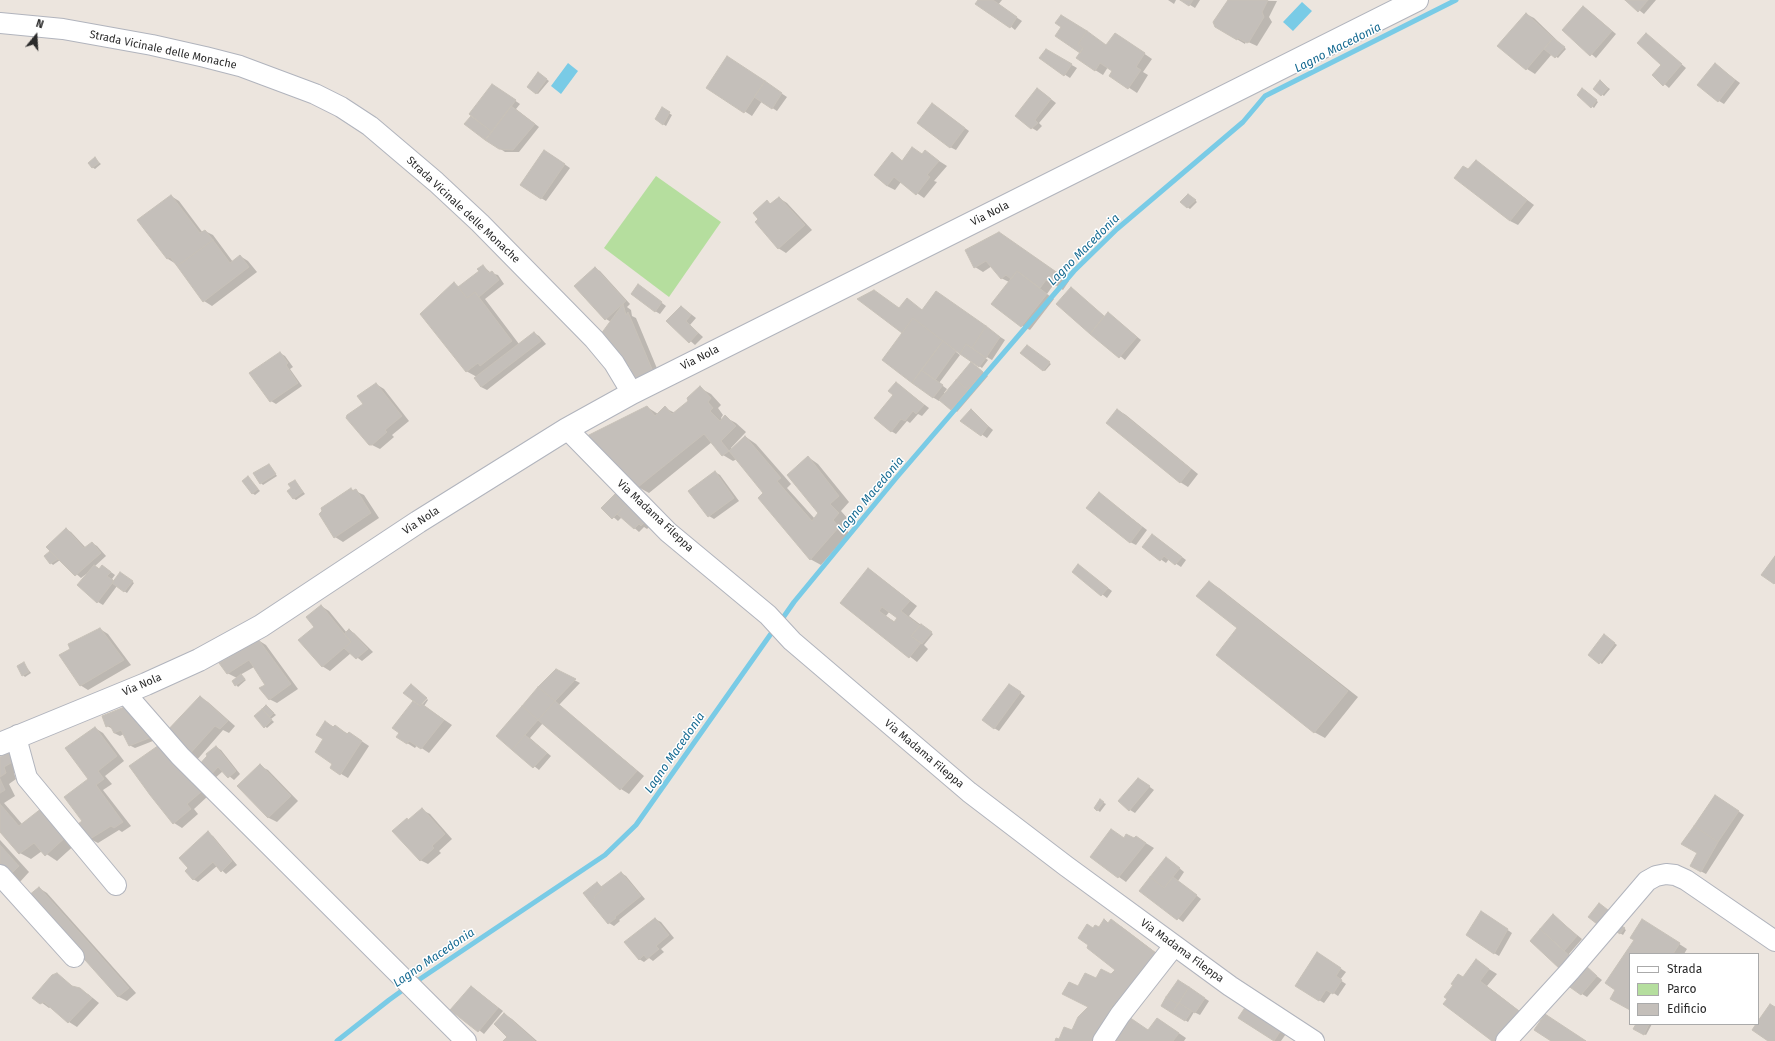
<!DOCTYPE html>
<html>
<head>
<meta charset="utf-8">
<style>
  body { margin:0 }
  #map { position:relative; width:1775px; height:1041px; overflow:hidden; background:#ece5de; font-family:"Fira Sans",sans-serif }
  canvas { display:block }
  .legend { position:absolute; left:1629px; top:953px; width:130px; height:72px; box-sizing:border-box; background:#fff; border:1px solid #aaa; margin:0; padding:5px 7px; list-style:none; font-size:12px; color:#2b2b2b }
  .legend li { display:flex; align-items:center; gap:8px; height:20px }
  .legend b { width:20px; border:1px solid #aaa }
  .north { position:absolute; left:16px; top:16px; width:40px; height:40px; -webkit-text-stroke:3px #fff; paint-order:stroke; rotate:18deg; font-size:11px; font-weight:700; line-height:16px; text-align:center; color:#2b2b2b }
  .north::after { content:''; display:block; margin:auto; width:14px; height:18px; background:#2b2b2b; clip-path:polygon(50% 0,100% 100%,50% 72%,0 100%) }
</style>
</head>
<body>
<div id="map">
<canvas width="1775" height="1041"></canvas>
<ul class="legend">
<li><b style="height:5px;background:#fff"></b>Strada</li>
<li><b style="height:11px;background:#b5de9e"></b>Parco</li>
<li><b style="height:11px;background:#c4bfba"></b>Edificio</li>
</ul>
<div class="north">N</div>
</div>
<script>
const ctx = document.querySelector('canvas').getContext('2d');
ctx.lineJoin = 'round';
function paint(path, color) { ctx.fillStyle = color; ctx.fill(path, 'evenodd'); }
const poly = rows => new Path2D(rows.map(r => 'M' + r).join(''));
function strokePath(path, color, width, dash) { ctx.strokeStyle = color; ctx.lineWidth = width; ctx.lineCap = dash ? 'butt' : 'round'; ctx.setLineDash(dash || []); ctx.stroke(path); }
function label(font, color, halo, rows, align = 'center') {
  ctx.font = font + ' "Fira Sans",sans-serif'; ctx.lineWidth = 3; ctx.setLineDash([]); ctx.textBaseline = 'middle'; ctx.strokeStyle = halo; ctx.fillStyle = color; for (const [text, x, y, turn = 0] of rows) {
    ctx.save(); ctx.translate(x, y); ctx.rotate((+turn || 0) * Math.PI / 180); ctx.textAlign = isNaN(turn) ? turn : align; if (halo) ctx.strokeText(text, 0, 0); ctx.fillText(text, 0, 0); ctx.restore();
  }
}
const green = poly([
  [656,176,721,222,669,297,604,248]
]);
const water = poly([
  [1302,2,1312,11,1293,31,1283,22],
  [568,63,578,71,561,94,551,86]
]);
const shadow = poly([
  [979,0,1002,0,998,5,1022,21,1015,30],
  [1168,0,1176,0,1174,4],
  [1182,0,1200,0,1195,8],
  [1229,0,1277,1,1269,17,1272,22,1257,46,1246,41,1245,44,1216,27],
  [1626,0,1656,0,1644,14],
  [1584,7,1616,34,1596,58,1564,30],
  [1526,14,1534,18,1566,49,1558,58,1552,54,1535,74,1527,69,1499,45],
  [1646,34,1686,68,1669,88,1654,75,1663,65],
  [1123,39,1152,59,1143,72,1148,75,1137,93,1110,75,1113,70,1108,67,1103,75,1095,70,1107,46],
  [1046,50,1077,68,1070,78,1040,58],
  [1720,68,1740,83,1724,104,1719,101],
  [540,74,549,81,538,94,536,93],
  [1602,83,1610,89,1604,96,1594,89],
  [707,87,772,87,787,97,777,111,762,101,752,116],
  [497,88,520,104,516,109,539,127,519,152,505,152,499,148,475,119],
  [1585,90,1598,102,1594,108,1578,95],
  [1042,92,1056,103,1039,123,1042,126,1037,131,1032,128],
  [937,107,969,131,956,150,950,147],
  [662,109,672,115,666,126,656,119],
  [925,152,947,166,934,181,937,182,924,198,901,182,895,190,887,186,875,175,892,153,903,161,923,155],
  [550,154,570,168,546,201,541,198],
  [95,159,101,164,95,169,92,167],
  [1476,161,1534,205,1518,225,1510,221,1469,170],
  [171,196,179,201,203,233,205,231,213,235,233,262,240,256,248,261,257,272,212,306,204,301,176,264,168,259,139,220],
  [1190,196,1197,202,1190,209,1181,202],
  [779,198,787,203,812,230,786,253,778,248,767,202,772,204],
  [999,233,1069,281,1063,290,1054,284,1047,294,1054,299,1030,330,1022,326,1009,282,1001,278,992,266,983,272,975,267],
  [483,266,491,273,498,275,504,284,485,299,519,344,534,333,539,336,546,344,487,390,481,387,475,378,477,377,466,371,454,284,460,287,480,271],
  [595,268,600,271,630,304,627,307,631,310,632,316,636,318,661,378,624,365,611,322,606,319],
  [1071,288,1105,317,1113,317,1141,340,1125,360,1058,304],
  [643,289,666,306,660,314,655,311],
  [682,307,696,318,690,325,703,337,695,345,668,321],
  [900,310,922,311,991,331,1005,340,992,360,985,356,984,357,988,360,982,368,951,345,950,347,960,355,939,383,947,389,944,393,945,394,972,363,988,376,957,412,940,399,939,401,934,398,912,382],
  [1029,347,1051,364,1045,371,1043,370],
  [280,353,285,356,293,367,290,369,302,386,276,404,271,401,250,373],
  [896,383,929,408,922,416,918,414,910,423,907,421,896,434,891,431],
  [376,384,384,389,409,421,392,435,394,437,380,449,370,444,364,404],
  [700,388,711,394,721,405,718,408,723,415,721,418,722,420,725,417,736,423,746,432,731,448,732,450,746,437,756,444,791,484,787,488,815,519,820,513,808,457,818,464,849,502,841,511,849,520,844,527,849,533,821,565,810,559,765,493,737,459,733,461,723,455,712,442,649,493,638,487,647,407,658,414,665,408,675,413,690,401],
  [1118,410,1126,415,1198,474,1188,487,1180,482],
  [971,411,993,430,987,438,962,421],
  [269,465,277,476,263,485,261,483],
  [715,472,720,475,739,501,714,519,709,516],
  [248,478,260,491,255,495,252,493],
  [295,481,305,494,296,500,293,498,292,488],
  [351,489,364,495,379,518,343,542,335,537,322,508],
  [1099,493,1147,530,1136,545,1130,542],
  [603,508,653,523,647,529,644,527,639,532,622,517,618,521],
  [66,529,71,532,86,548,92,543,97,546,106,556,95,566,100,569,102,566,107,569,115,575,112,579,115,582,123,575,134,583,127,593,117,586,103,605,98,602,86,574,81,578,60,560,53,565,51,563,45,556,50,553],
  [1157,538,1186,560,1181,567,1169,559,1166,563,1143,547],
  [869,569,917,606,909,616,933,634,924,645,928,649,917,662,841,603],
  [890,611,898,618,895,622,886,616],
  [1083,569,1112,591,1107,598,1073,572],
  [1209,582,1219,588,1358,697,1325,738,1314,732,1239,628],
  [321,606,329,611,347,633,349,630,354,633,373,652,362,661,351,653,330,671,322,666,315,628],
  [100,629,108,634,131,665,88,690,80,685,71,649],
  [1606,637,1617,645,1602,664,1589,655],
  [258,640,266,645,298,689,277,703,269,699,266,685,254,667,240,675,246,680,238,687,233,681,237,678,227,673],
  [24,664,31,673,25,677,23,675],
  [557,671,580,683,559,705,644,776,629,794,621,789,543,723,530,738,551,756,539,770,497,736],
  [1014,688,1025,696,999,731,994,728],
  [200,697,208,702,235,726,229,733,223,730,196,761,188,756],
  [426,697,419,706,421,706,427,699,428,700,424,706,452,725,429,753,417,745,415,748,407,743,418,705],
  [266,706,276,715,271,719,274,722,267,728,255,716],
  [127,707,158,739,135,748,129,745,124,734,120,736,114,733,113,729,107,726],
  [326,723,357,738,369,746,348,778,331,768,333,764,324,738],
  [95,728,103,733,124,761,105,776,112,784,103,790,131,826,122,832,119,830,98,843,90,839,83,821],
  [162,745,208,796,194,809,198,814,182,828,174,823,150,794],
  [216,747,221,750,240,774,234,780,223,771,214,779,209,777],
  [0,758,26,766,14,773,16,779,9,784,15,796,4,803,22,824,78,842,57,861,42,851,31,859,20,853,0,830],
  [260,766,268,770,298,801,277,822,269,818,238,786],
  [1143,782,1154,790,1135,813,1130,810],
  [1720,799,1744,815,1706,874,1691,866,1698,853],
  [1102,802,1106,804,1100,812,1095,808],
  [422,810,430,814,452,839,439,851,441,853,428,864,420,860,407,819,409,820],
  [208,833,213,836,237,865,226,874,217,866,198,882,193,879],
  [1136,837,1154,848,1126,882,1091,857,1124,839,1134,840],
  [0,840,29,872,19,883,0,867],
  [1171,861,1184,872,1178,881,1201,899,1183,922,1140,891],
  [621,873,626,876,645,899,619,920,620,921,614,926,609,923,597,883,602,887],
  [39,888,47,893,136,993,127,1001,119,997,29,896],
  [1486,915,1512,933,1499,956,1494,953],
  [1554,916,1582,939,1569,954,1576,962,1566,972],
  [655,919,661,922,674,938,661,949,664,952,653,961,649,958,644,962,639,959],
  [1104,921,1109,923,1111,921,1122,927,1171,964,1159,982,1154,979,1118,1022,1149,1031,1158,1019,1186,1038,1184,1041,1118,1041,1114,1038,1056,1041,1072,1031,1089,1007,1079,988,1111,975,1117,970,1093,929,1099,928],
  [1619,925,1626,930,1623,935,1615,930],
  [1650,925,1687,949,1684,954,1630,954,1630,1009,1616,990,1607,983],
  [1323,957,1346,972,1340,980,1346,984,1338,996,1332,992,1324,1003,1319,1000],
  [1476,961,1497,974,1487,986,1527,1017,1494,1041,1463,978],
  [1585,967,1602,980,1587,997,1582,994],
  [57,975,75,988,88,994,99,1003,77,1027,69,1022,51,1007,49,1008,34,997],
  [1178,981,1209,1001,1200,1015,1194,1012,1188,1022,1162,1005],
  [472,987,503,1011,484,1034,452,1009],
  [504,1014,512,1019,537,1041,505,1041,508,1036],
  [1240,1017,1288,1031,1281,1041,1275,1041],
  [1638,1024,1652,1024,1646,1035,1635,1029]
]);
const stream = poly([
  [780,622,794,602,897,477,1074,271,1117,229,1243,122,1265,96,1456,0],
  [414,983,605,855,636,825,775,628],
  [337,1041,389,1000,407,987]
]);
const building = poly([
  [978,0,993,0,1017,17,1010,28,975,4,978,0],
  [1180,0,1193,0,1189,6,1180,0],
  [1228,0,1268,0,1262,12,1264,17,1249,42,1247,43,1238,38,1237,40,1215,27,1213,22,1228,0],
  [1625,0,1648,0,1638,12,1625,0],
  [1583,6,1612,31,1590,56,1562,30,1583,6],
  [1526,13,1553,38,1526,70,1497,46,1526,13],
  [1061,15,1087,31,1078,44,1083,48,1080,53,1055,36,1061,27,1055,23,1061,15],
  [1087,31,1106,45,1115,33,1145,53,1136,67,1141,70,1128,89,1109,76,1112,71,1100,63,1095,71,1076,58,1083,48,1078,44,1087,31],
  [1646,33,1682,64,1663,86,1652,75,1661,65,1637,43,1646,33],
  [1553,38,1565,47,1555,58,1544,49,1553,38],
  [1046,49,1072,64,1064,76,1039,58,1046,49],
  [727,56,765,81,744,113,706,88,727,56],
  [1715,63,1735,80,1718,102,1697,85,1715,63],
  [538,72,547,79,536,94,527,87,538,72],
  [1600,80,1608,88,1601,96,1593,89,1600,80],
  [765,81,782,93,772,109,754,97,765,81],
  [492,84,516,100,492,132,469,114,492,84],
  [1037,88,1051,99,1035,120,1038,123,1031,129,1015,116,1037,88],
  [1582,88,1597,100,1591,108,1577,95,1582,88],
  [932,103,965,128,950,148,917,123,932,103],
  [511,106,535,124,513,150,499,149,485,140,511,106],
  [662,107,670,112,663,125,655,119,662,107],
  [471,116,492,132,485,140,464,124,471,116],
  [912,147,922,154,925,150,939,161,927,175,930,177,916,195,894,177,887,186,874,175,892,152,902,161,912,147],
  [544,150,565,164,541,199,520,185,544,150],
  [95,157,99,163,92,168,88,163,95,157],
  [1476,160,1527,200,1510,221,1454,178,1463,166,1468,169,1476,160],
  [1188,194,1196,200,1187,208,1180,202,1188,194],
  [171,195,200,233,205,230,213,240,177,266,170,257,167,259,137,220,171,195],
  [779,197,805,225,778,249,755,222,758,219,753,213,767,200,770,204,779,197],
  [999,232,1062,276,1055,286,1046,280,1040,288,1017,271,1011,279,1006,275,1001,279,986,261,974,268,965,250,999,232],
  [213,240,230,263,240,255,249,267,203,302,177,266,213,240],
  [483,265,489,273,492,271,499,280,479,297,475,292,467,298,458,287,479,271,477,269,483,265],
  [595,267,626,301,605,320,574,286,595,267],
  [1017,271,1047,294,1021,327,991,304,1017,271],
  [454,282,467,298,475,292,512,341,480,366,478,363,466,372,420,314,454,282],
  [638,284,662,302,655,312,631,294,638,284],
  [1071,287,1104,316,1090,334,1056,304,1071,287],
  [874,290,899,308,907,298,922,310,936,291,986,326,972,348,966,344,960,354,913,318,902,333,857,299,874,290],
  [623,304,626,315,628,312,654,374,636,383,628,363,624,366,598,338,623,304],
  [681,306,691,315,686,321,698,333,689,343,666,321,681,306],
  [1108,312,1137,337,1119,358,1090,334,1108,312],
  [913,318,943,341,912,383,882,360,913,318],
  [986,326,1000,337,986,358,972,348,986,326],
  [534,332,541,341,481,387,474,378,534,332],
  [943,341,956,351,935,380,921,370,943,341],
  [966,344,986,358,979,367,960,354,966,344],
  [1027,345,1050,362,1043,371,1020,353,1027,345],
  [280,352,288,363,286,365,298,383,270,402,249,373,280,352],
  [971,362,983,372,968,390,956,380,971,362],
  [921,370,943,385,933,398,912,383,921,370],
  [956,380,968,390,951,410,939,400,956,380],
  [896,382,924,405,916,414,913,411,905,421,901,419,891,432,874,418,893,395,888,391,896,382],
  [376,383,402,416,385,430,387,432,372,445,369,445,346,418,347,415,363,404,357,396,376,383],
  [700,386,711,398,708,402,713,408,710,411,720,421,725,415,736,426,721,441,729,451,722,456,704,434,638,487,585,437,647,406,655,416,665,406,672,414,688,401,687,398,700,386],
  [971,409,988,426,981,436,960,421,971,409],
  [1117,409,1191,469,1180,483,1106,423,1117,409],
  [745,436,781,478,777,481,812,521,818,513,787,475,808,456,839,496,830,504,839,513,833,520,839,527,810,560,758,498,763,493,729,451,745,436],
  [269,464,276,474,260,484,253,473,269,464],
  [715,471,734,498,708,517,688,491,715,471],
  [248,476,258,489,252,494,242,481,248,476],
  [295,480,303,492,293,499,287,491,291,488,288,484,295,480],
  [351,488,352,491,356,489,371,513,334,538,319,514,322,511,321,508,351,488],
  [619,490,630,501,612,519,601,508,619,490],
  [1099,492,1142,527,1130,543,1086,508,1099,492],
  [630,501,648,519,641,526,639,524,634,529,617,514,630,501],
  [66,528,84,548,92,542,101,553,75,576,46,547,66,528],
  [1152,534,1182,557,1175,565,1164,556,1160,561,1142,547,1152,534],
  [50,551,58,559,50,564,44,556,50,551],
  [1775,556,1775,583,1774,584,1761,575,1775,556],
  [1078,564,1108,588,1101,596,1072,572,1078,564],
  [94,565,99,569,102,565,111,572,107,576,114,581,97,603,77,585,94,565],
  [868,568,910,601,901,611,920,626,911,636,921,643,909,658,840,603,868,568],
  [882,607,897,618,894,622,879,611,882,607],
  [120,572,133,581,124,592,112,583,120,572],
  [1209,581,1348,691,1314,733,1216,655,1237,628,1196,596,1209,581],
  [321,605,351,642,322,667,298,640,314,627,306,617,321,605],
  [921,624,932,632,922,644,911,636,921,624],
  [100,628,124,660,80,686,59,655,70,649,68,644,100,628],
  [349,629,368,649,356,659,344,648,351,642,344,634,349,629],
  [1604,634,1615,643,1599,664,1588,655,1604,634],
  [258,639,291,684,269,700,259,688,265,685,249,660,227,674,219,663,258,639],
  [24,662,29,672,22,676,17,666,24,662],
  [556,669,576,679,555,701,538,687,556,669],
  [241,674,245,679,235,686,232,681,241,674],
  [411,684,427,698,420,706,403,693,411,684],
  [1009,684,1021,692,994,729,982,720,1009,684],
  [538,687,555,701,538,720,522,706,538,687],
  [200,696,228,721,220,729,215,726,187,757,164,734,200,696],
  [413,701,420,706,422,704,444,720,421,749,409,741,407,744,396,737,399,733,392,728,413,701],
  [555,701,637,771,620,790,538,720,555,701],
  [266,705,274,713,270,717,262,709,266,705],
  [127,706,138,725,142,723,154,736,129,746,121,730,114,733,110,725,106,727,102,716,127,706],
  [522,706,538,720,512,750,496,736,522,706],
  [262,709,272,720,264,728,254,716,262,709],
  [325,721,333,727,335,725,347,734,349,732,362,741,340,775,330,768,332,764,315,752,323,739,316,735,325,721],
  [95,727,117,756,98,771,104,779,96,785,123,822,114,828,111,826,90,839,78,824,82,821,64,797,88,779,65,748,95,727],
  [525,735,547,753,533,768,512,750,525,735],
  [162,743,201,792,187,804,191,809,173,824,150,795,129,766,162,743],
  [216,746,236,771,228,778,218,767,209,777,197,767,207,756,206,754,216,746],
  [11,751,16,760,4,767,6,773,0,777,0,757,11,751],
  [260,764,291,796,268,818,237,786,260,764],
  [1138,778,1150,786,1129,811,1118,801,1138,778],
  [0,779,5,790,0,793,0,779],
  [1715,795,1739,811,1718,842,1694,826,1715,795],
  [1100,799,1104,802,1097,811,1094,808,1100,799],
  [0,804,19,826,42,808,68,835,45,856,34,843,19,854,0,832,0,804],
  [422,808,445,834,432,846,434,848,420,861,392,831,407,818,408,820,422,808],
  [1694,826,1718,842,1701,872,1690,866,1697,853,1681,844,1694,826],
  [1111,829,1124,838,1126,834,1134,838,1136,836,1146,843,1118,878,1090,857,1111,829],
  [208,831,232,861,221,872,213,862,193,880,185,871,188,868,179,858,208,831],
  [0,845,19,866,8,877,0,869,0,845],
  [1166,857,1180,868,1164,888,1150,877,1166,857],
  [621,872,641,896,615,917,616,918,608,924,590,902,595,898,594,897,603,889,601,887,621,872],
  [1150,877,1164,888,1173,877,1197,895,1177,920,1139,891,1150,877],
  [597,882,603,889,594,897,595,898,590,902,583,893,597,882],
  [39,887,129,988,118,997,28,896,39,887],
  [1599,903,1608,910,1597,924,1588,917,1599,903],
  [1481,911,1508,929,1494,954,1466,935,1481,911],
  [1553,914,1577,936,1564,951,1540,929,1553,914],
  [655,918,669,935,656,946,659,949,647,959,644,955,639,960,624,942,655,918],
  [1104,919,1108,923,1111,919,1161,957,1126,998,1121,996,1116,1005,1113,1004,1108,1015,1113,1017,1096,1041,1055,1041,1056,1038,1059,1039,1064,1027,1072,1030,1078,1017,1088,1007,1062,994,1069,982,1078,986,1085,973,1096,978,1101,969,1111,974,1115,970,1087,948,1088,945,1078,938,1087,924,1093,928,1095,925,1099,927,1104,919],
  [1642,919,1680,943,1673,954,1630,954,1630,1010,1610,999,1615,990,1605,983,1634,940,1630,938,1642,919],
  [1618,924,1625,928,1620,934,1614,930,1618,924],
  [1540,929,1572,958,1561,970,1530,941,1540,929],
  [1317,952,1341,968,1336,976,1342,980,1333,994,1326,990,1319,1001,1295,986,1317,952],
  [1476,959,1489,969,1480,981,1519,1011,1519,1014,1499,1041,1492,1041,1443,1004,1447,999,1444,997,1453,985,1451,984,1458,974,1463,977,1476,959],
  [1585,965,1597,976,1581,995,1567,985,1585,965],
  [57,973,72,986,80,988,92,998,68,1023,44,1002,40,1004,32,998,52,975,57,973],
  [1178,980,1189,987,1178,1004,1166,997,1178,980],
  [471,986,498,1008,478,1032,450,1010,471,986],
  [1189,987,1205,998,1195,1013,1179,1003,1189,987],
  [1166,997,1178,1004,1172,1013,1161,1006,1166,997],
  [1179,1003,1192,1011,1185,1021,1172,1013,1179,1003],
  [1248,1003,1283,1027,1274,1041,1238,1018,1248,1003],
  [1770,1004,1775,1007,1775,1041,1768,1041,1752,1030,1756,1024,1758,1024,1758,1021,1770,1004],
  [504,1013,535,1041,503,1041,507,1037,494,1024,504,1013],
  [1545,1014,1586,1041,1551,1041,1534,1030,1545,1014],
  [1129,1017,1148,1030,1157,1018,1179,1033,1173,1041,1117,1041,1113,1038,1129,1017],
  [1636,1024,1649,1024,1644,1035,1633,1029,1636,1024]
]);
const street = poly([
  [0,23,63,29,152,45,205,57,240,66,315,94,341,107,370,126,436,182,480,223,594,339,614,363,632,393],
  [567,429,668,532,768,615,792,641,969,792,1066,866,1230,986,1314,1041],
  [125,693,180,756,466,1041],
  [18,735,18,745,27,778,116,885],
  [0,875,74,957],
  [1103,1041,1120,1015,1174,946],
  [1506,1041,1570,971,1647,881,1656,876,1666,874,1675,875,1686,880,1775,941]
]);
const secondary = poly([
  [0,744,146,684,199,660,261,626,418,522,567,429,632,393,1417,0]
]);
const streetNames = [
  ["Strada Vicinale delle Monache",163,50,12],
  ["Strada Vicinale delle Monache",463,210,43],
  ["Via Nola",990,214,-27],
  ["Via Nola",700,358,-27],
  ["Via Madama Fileppa",655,516,43],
  ["Via Nola",421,521,-33],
  ["Via Nola",142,685,-23],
  ["Via Madama Fileppa",924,754,40],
  ["Via Madama Fileppa",1182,951,36]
];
const waterNames = [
  ["Lagno Macedonia",1338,48,-27],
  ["Lagno Macedonia",1084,250,-45],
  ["Lagno Macedonia",871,495,-50],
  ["Lagno Macedonia",675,753,-55],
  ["Lagno Macedonia",434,958,-34]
];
paint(green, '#b5de9e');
paint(water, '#79cbe6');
paint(shadow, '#0003');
strokePath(stream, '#79cbe6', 5);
paint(building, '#c4bfba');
strokePath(building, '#c7c1b8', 1);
strokePath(street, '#b1b4bd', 22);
strokePath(secondary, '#b1b4bd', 24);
strokePath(street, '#fff', 20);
strokePath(secondary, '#fff', 22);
label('11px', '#2b2b2b', '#fff', streetNames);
label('italic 12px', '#176b92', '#fff', waterNames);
</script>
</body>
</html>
